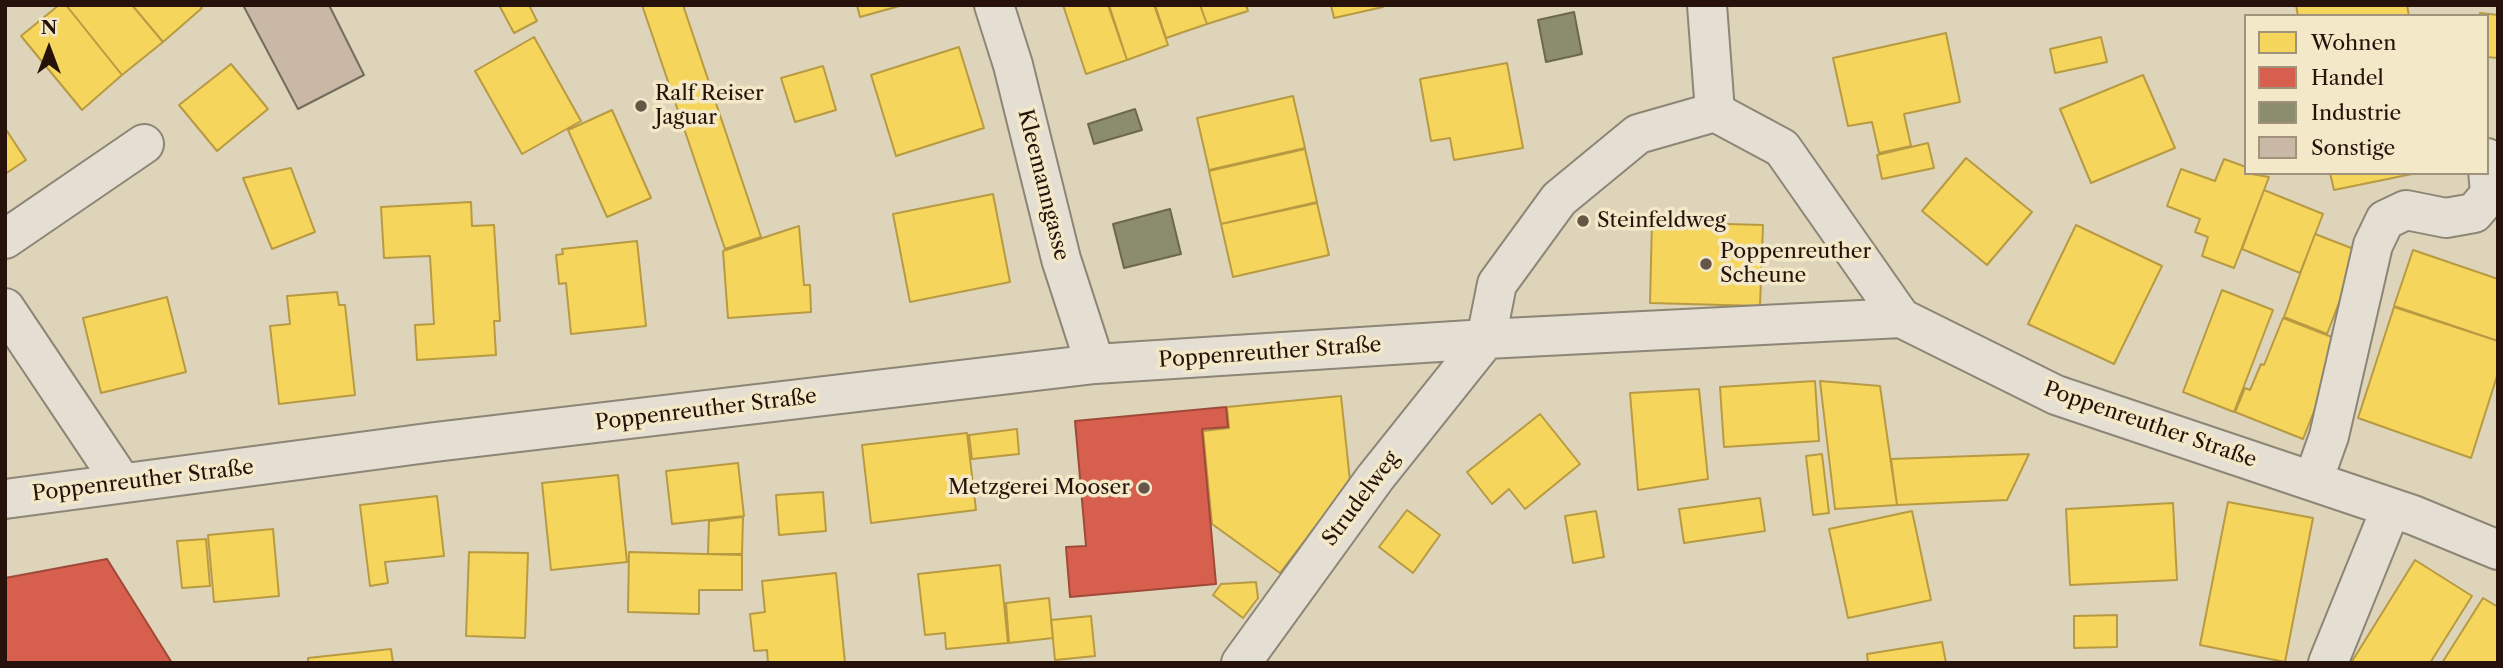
<!DOCTYPE html>
<html>
<head>
<meta charset="utf-8">
<style>
  body { margin:0 }
  #map { position:relative; width:2503px; height:668px; overflow:hidden; background:#ddd4b9; font-family:"Libre Caslon Text",serif }
  canvas { display:block }
  .frame { position:absolute; inset:0; border:7px solid #26120a; pointer-events:none }
  .legend { position:absolute; left:2244px; top:14px; width:245px; height:161px; box-sizing:border-box; background:#f3e8c8; border:2px solid #a1927c; margin:0; padding:9px 12px; list-style:none; font-size:21px; color:#26120a }
  .legend li { display:flex; align-items:center; gap:14px; height:35px }
  .legend b { width:35px; border:2px solid #a1927c }
  .north { position:absolute; left:14px; top:14px; width:70px; height:70px; -webkit-text-stroke:5px #f3e8c8; paint-order:stroke; rotate:0deg; font-size:19px; font-weight:700; line-height:28px; text-align:center; color:#26120a }
  .north::after { content:''; display:block; margin:auto; width:24px; height:32px; background:#26120a; clip-path:polygon(50% 0,100% 100%,50% 72%,0 100%) }
</style>
</head>
<body>
<div id="map">
<canvas width="2503" height="668"></canvas>
<div class="frame"></div>
<ul class="legend">
<li><b style="height:19px;background:#f6d55c"></b>Wohnen</li>
<li><b style="height:19px;background:#d6604d"></b>Handel</li>
<li><b style="height:19px;background:#8c8c6e"></b>Industrie</li>
<li><b style="height:19px;background:#cab8a6"></b>Sonstige</li>
</ul>
<div class="north">N</div>
</div>
<script>
const ctx = document.querySelector('canvas').getContext('2d');
ctx.lineJoin = 'round';
function paint(path, color) { ctx.fillStyle = color; ctx.fill(path, 'evenodd'); }
const poly = rows => new Path2D(rows.map(r => 'M' + r).join(''));
function strokePath(path, color, width, dash) { ctx.strokeStyle = color; ctx.lineWidth = width; ctx.lineCap = dash ? 'butt' : 'round'; ctx.setLineDash(dash || []); ctx.stroke(path); }
function label(font, color, halo, rows, align = 'center') {
  ctx.font = font + ' "Libre Caslon Text",serif'; ctx.lineWidth = 7; ctx.setLineDash([]); ctx.textBaseline = 'middle'; ctx.strokeStyle = halo; ctx.fillStyle = color; for (const [text, x, y, turn = 0] of rows) {
    ctx.save(); ctx.translate(x, y); ctx.rotate((+turn || 0) * Math.PI / 180); ctx.textAlign = isNaN(turn) ? turn : align; if (halo) ctx.strokeText(text, 0, 0); ctx.fillText(text, 0, 0); ctx.restore();
  }
}
const homes = poly([
  [59,5,66,5,122,75,82,110,21,36,59,5],
  [66,5,132,5,163,42,122,75,66,5],
  [132,5,199,5,202,8,163,42,132,5],
  [499,5,529,5,537,21,514,33,499,5],
  [642,5,683,5,761,237,725,249,642,5],
  [857,5,903,5,860,17,857,5],
  [1063,5,1108,5,1127,60,1086,74,1063,5],
  [1109,5,1154,5,1168,45,1127,60,1109,5],
  [1155,5,1200,5,1207,24,1166,38,1155,5],
  [1200,5,1246,5,1248,11,1207,24,1200,5],
  [1331,5,1382,5,1383,7,1334,18,1331,5],
  [2296,5,2407,5,2409,16,2298,16,2296,5],
  [2480,13,2498,15,2498,58,2487,57,2487,16,2479,16,2480,13],
  [1946,33,1960,102,1904,114,1911,146,1879,153,1872,122,1848,126,1833,58,1946,33],
  [534,37,581,121,522,154,475,71,534,37],
  [2101,37,2107,62,2055,73,2050,49,2101,37],
  [959,47,984,128,896,156,871,75,959,47],
  [1507,63,1523,148,1454,160,1450,138,1431,141,1420,79,1507,63],
  [231,64,268,109,217,151,179,105,231,64],
  [823,66,836,110,795,122,781,78,823,66],
  [2143,75,2175,148,2091,183,2060,109,2143,75],
  [1293,96,1305,148,1209,170,1197,118,1293,96],
  [612,110,651,198,607,217,568,130,612,110],
  [5,128,26,160,5,174,5,128],
  [1928,143,1934,168,1882,179,1877,155,1928,143],
  [1305,149,1317,202,1221,224,1209,171,1305,149],
  [1966,158,2032,212,1987,265,1922,211,1966,158],
  [2224,159,2246,167,2246,173,2269,177,2234,268,2202,256,2208,237,2195,232,2200,219,2167,206,2181,169,2215,181,2224,159],
  [291,168,315,232,272,249,243,178,291,168],
  [2330,173,2417,173,2334,190,2330,173],
  [2264,190,2323,214,2300,273,2242,249,2264,190],
  [993,194,1010,282,910,302,893,214,993,194],
  [471,202,472,226,494,225,500,321,494,321,496,355,417,360,415,325,434,324,430,256,384,258,381,207,471,202],
  [1317,203,1329,255,1233,277,1221,224,1317,203],
  [1652,222,1763,225,1760,306,1650,303,1652,222],
  [2076,225,2162,266,2114,364,2028,324,2076,225],
  [799,226,804,285,810,285,811,312,728,318,723,251,799,226],
  [2315,234,2359,251,2327,334,2284,317,2315,234],
  [637,241,646,326,571,334,566,283,559,284,556,255,563,254,562,249,637,241],
  [2413,250,2498,279,2498,341,2394,306,2413,250],
  [2222,290,2273,310,2234,412,2183,392,2222,290],
  [337,292,339,305,345,305,355,395,279,404,270,326,290,324,287,296,337,292],
  [167,297,186,372,101,393,83,318,167,297],
  [2394,307,2498,341,2498,373,2471,458,2358,418,2394,307],
  [2283,318,2342,341,2303,439,2235,412,2245,388,2250,390,2261,364,2264,365,2283,318],
  [1815,381,1819,441,1724,447,1720,387,1815,381],
  [1820,381,1880,386,1897,505,1835,509,1820,381],
  [1699,389,1708,479,1638,490,1630,393,1699,389],
  [1341,396,1350,481,1280,573,1212,524,1203,431,1229,428,1227,407,1341,396],
  [1540,414,1580,464,1525,509,1509,489,1492,504,1467,472,1540,414],
  [1017,429,1019,454,972,459,969,435,1017,429],
  [967,433,976,510,871,523,862,445,967,433],
  [1822,454,1829,513,1813,515,1806,456,1822,454],
  [2029,454,2007,500,1897,505,1891,459,2029,454],
  [738,463,744,516,672,524,666,471,738,463],
  [618,475,627,562,551,570,542,483,618,475],
  [823,492,826,531,779,535,776,495,823,492],
  [437,496,444,556,385,562,388,583,370,586,360,505,437,496],
  [1760,498,1765,531,1684,543,1679,509,1760,498],
  [2228,502,2313,518,2285,662,2200,645,2228,502],
  [2173,503,2177,580,2070,585,2066,509,2173,503],
  [1407,510,1440,535,1413,573,1379,547,1407,510],
  [1596,511,1604,557,1573,563,1565,516,1596,511],
  [1912,511,1931,600,1848,618,1829,529,1912,511],
  [743,517,742,554,708,554,709,521,743,517],
  [273,529,279,596,214,602,208,535,273,529],
  [206,539,210,586,182,588,177,541,206,539],
  [469,552,528,553,525,638,466,636,469,552],
  [629,552,742,555,742,590,699,590,699,614,628,612,629,552],
  [2415,560,2472,596,2430,663,2351,663,2415,560],
  [1000,565,1008,643,946,649,945,633,925,635,918,574,1000,565],
  [836,573,845,663,768,663,767,650,754,651,750,614,765,612,762,581,836,573],
  [1256,582,1258,598,1243,618,1213,595,1221,584,1256,582],
  [1049,598,1053,638,1009,643,1006,603,1049,598],
  [2483,598,2498,607,2498,663,2442,663,2483,598],
  [2117,615,2117,647,2074,648,2074,616,2117,615],
  [1091,616,1095,656,1055,660,1051,620,1091,616],
  [1942,642,1946,663,1868,663,1867,654,1942,642],
  [391,649,393,663,308,663,308,658,391,649]
]);
const shops = poly([
  [1226,407,1228,427,1202,429,1216,584,1070,597,1066,547,1086,546,1075,421,1226,407],
  [107,559,172,663,5,663,5,578,107,559]
]);
const industry = poly([
  [1574,12,1582,54,1546,62,1538,20,1574,12],
  [1135,109,1142,130,1094,144,1088,124,1135,109],
  [1170,209,1181,254,1124,268,1113,224,1170,209]
]);
const building = poly([
  [243,5,329,5,364,75,298,109,243,5]
]);
const minor = poly([
  [994,5,1013,65,1061,259,1095,364],
  [1707,5,1715,112],
  [5,239,144,144],
  [5,308,122,483],
  [2313,481,2329,436,2373,245,2385,220,2406,210,2446,218,2474,213,2490,194,2487,158],
  [5,499,435,442,1095,364,1486,339,1901,318,2056,395,2413,515,2498,550],
  [1241,663,1375,478,1486,339,1497,284,1559,199,1638,134,1715,112,1782,148,1901,318],
  [2328,663,2391,508]
]);
const markers = [
  [641,106,7,"#665647"],
  [1583,221,7,"#665647"],
  [1706,264,7,"#665647"],
  [1144,488,7,"#665647"]
];
const poiNames = [
  ["Ralf Reiser",655,94],
  ["Jaguar",655,118],
  ["Steinfeldweg",1597,221],
  ["Poppenreuther",1720,252],
  ["Scheune",1720,276],
  ["Metzgerei Mooser",1130,488,"right"]
];
const streetNames = [
  ["Kleemanngasse",1043,185,76],
  ["Poppenreuther Straße",1270,353,-4],
  ["Poppenreuther Straße",706,410,-7],
  ["Poppenreuther Straße",2150,425,19],
  ["Poppenreuther Straße",143,481,-7],
  ["Strudelweg",1361,499,-53]
];
paint(homes, '#f6d55c');
strokePath(homes, '#b89a43', 2);
paint(shops, '#d6604d');
strokePath(shops, '#a14939', 2);
paint(industry, '#8c8c6e');
strokePath(industry, '#6d6750', 2);
paint(building, '#cab8a6');
strokePath(building, '#736c5e', 2);
strokePath(minor, '#8d8575', 42);
strokePath(minor, '#e4dfd2', 38);
for (const [x, y, r, color] of markers) { const dot = new Path2D(); dot.arc(x, y, r, 0, 2 * Math.PI); ctx.fillStyle = color; ctx.fill(dot); strokePath(dot, '#f3e8c8', 2.5); }
label('21px', '#26120a', '#f3e8c8', poiNames, 'left');
label('21px', '#26120a', '#f3e8c8', streetNames);
</script>
</body>
</html>
